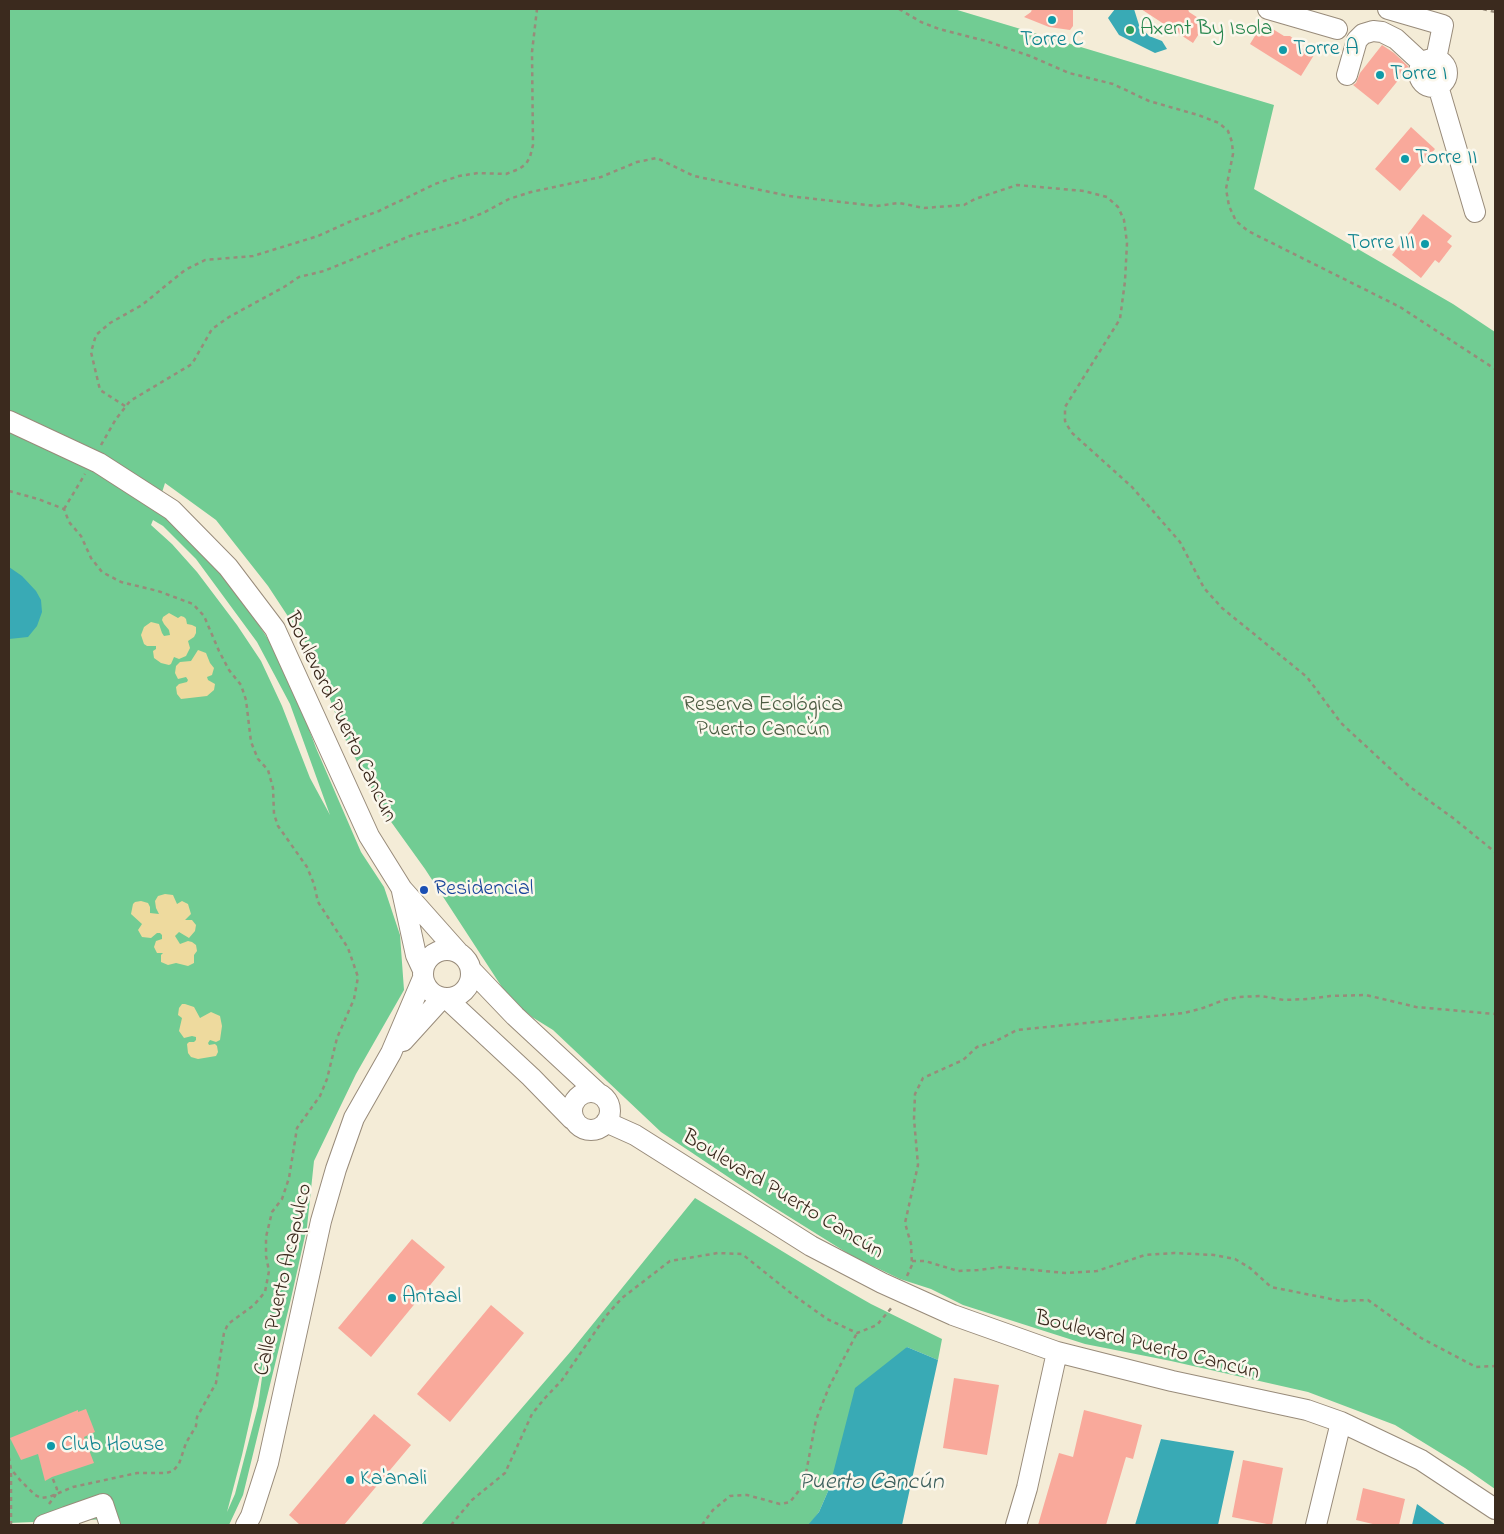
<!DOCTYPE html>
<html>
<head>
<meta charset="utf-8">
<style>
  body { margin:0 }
  #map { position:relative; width:1504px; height:1534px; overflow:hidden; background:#f4ecd7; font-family:"Indie Flower",sans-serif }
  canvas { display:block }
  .frame { position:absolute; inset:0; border:10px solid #3b2a1e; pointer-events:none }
</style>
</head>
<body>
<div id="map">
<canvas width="1504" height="1534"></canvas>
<div class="frame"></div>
</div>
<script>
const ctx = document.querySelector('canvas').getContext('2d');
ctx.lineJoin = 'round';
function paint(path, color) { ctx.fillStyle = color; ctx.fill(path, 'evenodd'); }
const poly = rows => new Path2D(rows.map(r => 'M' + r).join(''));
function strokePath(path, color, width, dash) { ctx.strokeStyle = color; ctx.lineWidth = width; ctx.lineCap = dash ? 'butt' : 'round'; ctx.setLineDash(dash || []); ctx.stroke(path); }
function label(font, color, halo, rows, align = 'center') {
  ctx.font = font + ' "Indie Flower",sans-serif'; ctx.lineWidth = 5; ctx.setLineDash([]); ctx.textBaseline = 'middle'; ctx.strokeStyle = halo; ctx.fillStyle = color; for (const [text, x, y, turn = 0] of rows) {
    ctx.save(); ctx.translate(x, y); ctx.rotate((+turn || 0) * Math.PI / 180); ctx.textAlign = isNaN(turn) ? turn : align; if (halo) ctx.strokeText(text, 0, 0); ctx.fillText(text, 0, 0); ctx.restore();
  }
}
const green = poly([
  [9,9,954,9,1274,105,1254,189,1453,304,1495,332,1495,1489,1465,1468,1395,1425,1308,1392,1171,1361,1085,1344,963,1305,931,1289,900,1279,852,1256,767,1203,661,1132,553,1030,532,1017,509,998,425,869,384,812,344,737,314,656,268,586,216,520,165,483,157,508,201,547,241,598,270,642,300,705,316,748,361,852,384,887,400,935,404,990,356,1074,314,1161,307,1227,290,1303,243,1495,229,1525,118,1525,110,1519,9,1523],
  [153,520,163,526,196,559,257,642,290,704,330,815,310,778,282,706,261,661,237,625,197,572,172,544,151,525],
  [266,1349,258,1406,235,1494,227,1512,242,1455],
  [695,1198,836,1284,871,1304,942,1339,938,1360,907,1347,829,1489,819,1512,810,1524,808,1525,421,1525,571,1351]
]);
const sand = poly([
  [169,613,178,618,181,616,184,617,186,619,187,624,192,625,196,627,196,633,194,637,188,641,190,648,186,656,179,659,174,657,171,664,169,665,161,663,154,658,153,651,156,649,156,646,147,646,144,644,141,635,144,627,151,622,159,624,162,633,164,636,170,635,169,630,164,624,162,620,163,617],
  [198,650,206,653,210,663,214,668,212,675,207,677,208,680,215,684,214,690,207,696,181,699,177,694,176,687,179,684,187,682,188,680,186,677,178,679,175,673,176,666,180,662,191,661],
  [165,894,173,895,177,904,182,901,188,904,191,914,185,920,192,920,196,925,195,931,189,938,179,932,175,936,180,944,188,941,192,942,196,945,197,951,194,955,194,963,188,966,176,963,168,965,161,962,161,955,163,953,157,953,154,947,156,941,162,939,162,935,160,933,157,933,151,938,142,937,138,930,142,924,131,914,133,904,135,902,141,901,148,903,150,907,150,913,159,914,156,908,155,901,158,896],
  [185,1004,194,1007,200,1018,211,1012,220,1016,222,1026,220,1040,216,1042,210,1040,208,1043,209,1045,215,1044,217,1046,218,1052,216,1056,198,1059,191,1057,188,1053,187,1044,189,1042,194,1042,196,1040,196,1037,192,1036,184,1038,179,1031,182,1018,178,1015,179,1008,182,1004]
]);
const water = poly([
  [1115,9,1134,9,1139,25,1149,36,1162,41,1167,49,1155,53,1119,35,1108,18],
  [9,567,22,576,36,591,41,600,42,612,37,626,28,637,9,639],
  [907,1347,938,1360,902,1525,808,1525,819,1512,829,1489,855,1388],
  [1161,1439,1234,1451,1218,1525,1135,1525],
  [1417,1504,1446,1525,1412,1525]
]);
const building = poly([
  [1032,9,1073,9,1073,26,1070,30,1049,27,1024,17,1031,12],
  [1141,9,1188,9,1189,12,1206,23,1193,43],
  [1263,23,1284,36,1290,36,1295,40,1298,46,1314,55,1301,76,1250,44],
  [1382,45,1394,53,1409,67,1378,105,1353,85,1356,83,1360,73],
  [1411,127,1435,149,1400,191,1375,169],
  [1423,214,1452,236,1447,242,1452,246,1439,263,1435,260,1421,278,1392,255],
  [412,1239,445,1267,371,1357,338,1328],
  [491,1305,524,1333,450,1422,417,1394],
  [954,1378,999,1385,987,1455,943,1448],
  [86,1409,95,1432,84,1437,94,1463,52,1477,45,1481,38,1454,21,1460,10,1438,78,1410,78,1412],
  [1084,1410,1142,1425,1133,1459,1126,1457,1106,1525,1038,1525,1059,1453,1073,1457],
  [374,1414,411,1445,344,1525,300,1525,289,1515],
  [1243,1460,1283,1468,1272,1525,1232,1517],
  [1363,1488,1405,1499,1399,1525,1377,1525,1356,1520]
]);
const path = poly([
  [899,9,921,22,939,29,986,41,1030,56,1069,73,1113,84,1149,101,1198,115,1219,123,1228,131,1232,142,1233,154,1226,189,1229,206,1236,221,1248,231,1400,307,1495,369],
  [1483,9,1495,12],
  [125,406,100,390,91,352,96,335,110,323,142,305,185,270,205,260,253,256,318,236,349,222,379,211,435,184,459,176,478,173,506,174,519,169,526,164,530,157,533,145,532,52,537,9],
  [101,445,116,419,130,401,192,364,212,329,229,317,284,287,299,277,324,271,410,236,457,223,483,213,509,199,531,192,601,177,637,162,657,158,694,176,789,196,876,206,899,203,924,208,964,205,975,199,1017,185,1084,191,1107,197,1118,207,1124,220,1127,243,1125,281,1120,319,1065,407,1065,421,1071,432,1132,487,1180,542,1204,588,1222,608,1307,677,1341,723,1410,787,1453,818,1495,852],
  [9,491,38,499,64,509,69,522,81,536,91,558,102,572,121,582,158,591,193,604,204,616,219,651,229,670,241,685,246,700,251,742,258,759,268,770,273,788,274,814,278,826,307,867,314,884,318,902,348,948,358,977,354,999,337,1038,327,1079,320,1096,297,1128,289,1178,282,1199,272,1212,266,1237,266,1256,269,1271,265,1292,254,1305,228,1324,224,1333,216,1383,197,1417,196,1426,186,1443,179,1464,173,1471,166,1473,137,1473,73,1487,49,1497,41,1498,35,1495,20,1480,11,1469,9,1458],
  [64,509,85,474],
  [912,1261,925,1261,958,1271,978,1270,1001,1267,1066,1273,1097,1271,1145,1255,1174,1253,1214,1255,1235,1259,1250,1268,1271,1287,1341,1301,1368,1300,1421,1338,1476,1367,1495,1366],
  [907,1276,912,1265,911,1244,905,1223,918,1165,914,1119,915,1094,923,1078,963,1060,977,1047,994,1042,1017,1030,1184,1013,1203,1008,1224,1000,1239,997,1261,996,1284,1000,1308,999,1330,996,1366,995,1416,1007,1495,1014],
  [49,1504,55,1496,57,1489,52,1477],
  [11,1525,11,1470],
  [451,1525,472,1500,505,1473,532,1414,545,1398,562,1380,606,1316,622,1298,670,1261,718,1253,742,1254,792,1294,827,1319,857,1333,877,1325,893,1306],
  [702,1525,713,1510,730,1496,747,1495,780,1504,790,1502,801,1488,806,1473,816,1420,829,1387,857,1333]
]);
const minor = poly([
  [1268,9,1337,29],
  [1388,9,1443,25,1436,59],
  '1419 73a14 14 0 1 1 28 0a14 14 0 1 1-28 0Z',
  [1347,75,1357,40,1363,34,1373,31,1382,32,1396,39,1422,63],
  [1438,86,1475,212],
  [9,421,99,463,172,510,228,567,275,629,369,836,402,889,458,952],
  [402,891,416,955,423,970],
  '423 974a24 24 0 1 1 48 0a24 24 0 1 1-48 0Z',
  [472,971,515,1016,598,1093],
  [446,998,531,1077,572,1119],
  [403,1041,442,998],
  '572 1111a19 19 0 1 1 38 0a19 19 0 1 1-38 0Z',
  [606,1122,635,1135,811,1246,882,1283,953,1315,1057,1352,1172,1381,1307,1410,1341,1422,1421,1460,1495,1509],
  [44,1525,66,1517],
  [69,1525,66,1517,103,1504,110,1525],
  [246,1525,251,1516,268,1463,321,1221,336,1169,354,1118,391,1053,423,978],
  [1016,1525,1027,1488,1057,1352],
  [1316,1525,1341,1422]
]);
const markers = [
  [1052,20,5,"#0f9aa8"],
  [1130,30,5,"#2e9e5b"],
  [1283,50,5,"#0f9aa8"],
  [1380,75,5,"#0f9aa8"],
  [1405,159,5,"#0f9aa8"],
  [1425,244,5,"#0f9aa8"],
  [424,890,5,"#1a4fb4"],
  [392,1298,5,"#0f9aa8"],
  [51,1446,5,"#0f9aa8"],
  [350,1480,5,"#0f9aa8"]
];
const leisureNames = [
  ["Axent By Isola",1140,30]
];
const cultureNames = [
  ["Torre C",1052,41,"center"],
  ["Torre A",1293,50],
  ["Torre I",1390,75],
  ["Torre II",1415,159],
  ["Torre III",1415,244,"right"],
  ["Antaal",402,1298],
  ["Club House",61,1446],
  ["Ka'anali",360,1480]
];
const parkNames = [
  ["Reserva Ecológica",763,706],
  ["Puerto Cancún",763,731]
];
const streetNames = [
  ["Boulevard Puerto Cancún",339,718,64],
  ["Boulevard Puerto Cancún",782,1196,31],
  ["Calle Puerto Acapulco",285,1280,-77],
  ["Boulevard Puerto Cancún",1147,1347,14]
];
const transitNames = [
  ["Residencial",434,890]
];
const waterNames = [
  ["Puerto Cancún",871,1484]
];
paint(green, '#71cc93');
paint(sand, '#eeda9e');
paint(water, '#39aab5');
paint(building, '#f9a99b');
strokePath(minor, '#988b7a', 22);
strokePath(path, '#988b7a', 2.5, [4, 4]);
strokePath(minor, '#fff', 20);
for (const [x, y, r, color] of markers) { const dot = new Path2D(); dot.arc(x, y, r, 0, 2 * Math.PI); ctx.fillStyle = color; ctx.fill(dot); strokePath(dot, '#fbf7ec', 2); }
label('22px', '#27864d', '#fbf7ec', leisureNames, 'left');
label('22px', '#0d838f', '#fbf7ec', cultureNames, 'left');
label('22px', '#4b5b41', '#fbf7ec', parkNames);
label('22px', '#3b2a1e', '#fbf7ec', streetNames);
label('22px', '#164399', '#fbf7ec', transitNames, 'left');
label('italic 24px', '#3a5d5a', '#fbf7ec', waterNames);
</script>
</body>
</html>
